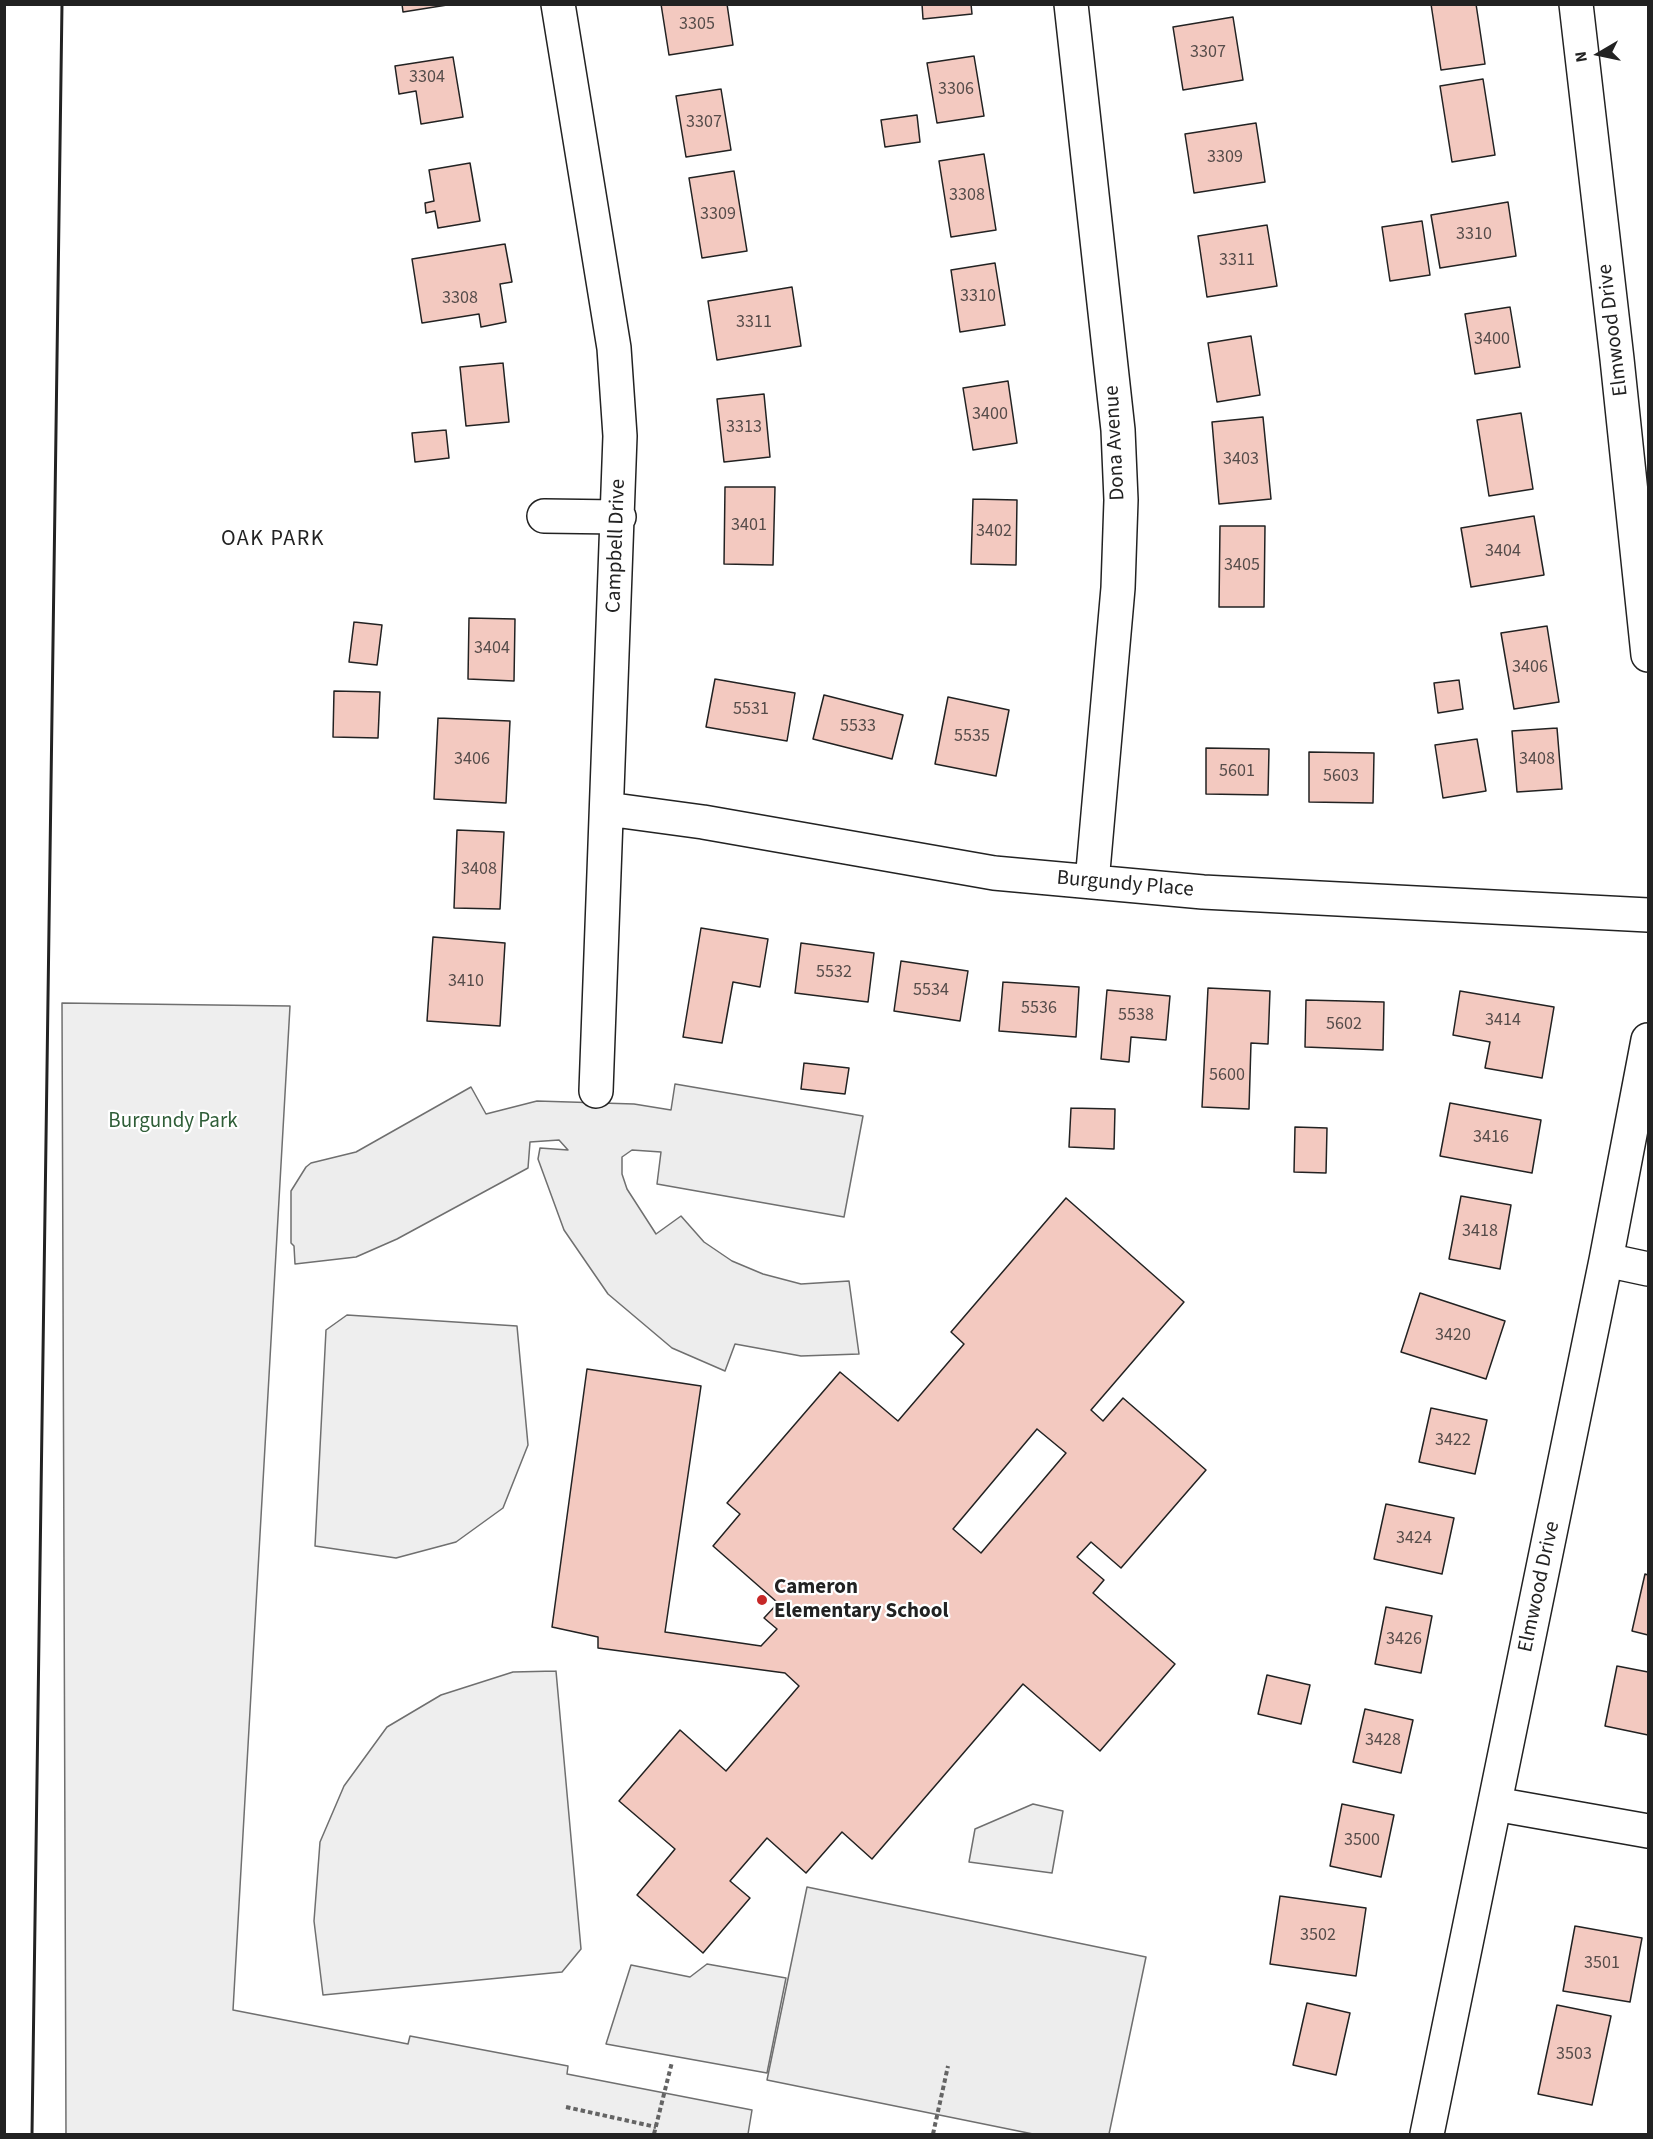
<!DOCTYPE html>
<html>
<head>
<meta charset="utf-8">
<style>
  body { margin:0 }
  #map { position:relative; width:1653px; height:2139px; overflow:hidden; background:#fff; font-family:"Source Sans 3",sans-serif }
  canvas { display:block }
  .frame { position:absolute; inset:0; border:6px solid #222; pointer-events:none }
  .north { position:absolute; left:1569px; top:24px; width:60px; height:60px; -webkit-text-stroke:4px #fff; paint-order:stroke; rotate:261deg; font-size:16px; font-weight:700; line-height:24px; text-align:center; color:#222 }
  .north::after { content:''; display:block; margin:auto; width:21px; height:27px; background:#222; clip-path:polygon(50% 0,100% 100%,50% 72%,0 100%) }
</style>
</head>
<body>
<div id="map">
<canvas width="1653" height="2139"></canvas>
<div class="frame"></div>
<div class="north">N</div>
</div>
<script>
const ctx = document.querySelector('canvas').getContext('2d');
ctx.lineJoin = 'round';
function paint(path, color) { ctx.fillStyle = color; ctx.fill(path, 'evenodd'); }
const poly = rows => new Path2D(rows.map(r => 'M' + r).join(''));
function strokePath(path, color, width, dash) { ctx.strokeStyle = color; ctx.lineWidth = width; ctx.lineCap = dash ? 'butt' : 'round'; ctx.setLineDash(dash || []); ctx.stroke(path); }
function label(font, color, halo, rows, align = 'center') {
  ctx.font = font + ' "Source Sans 3",sans-serif'; ctx.lineWidth = 4.5; ctx.setLineDash([]); ctx.textBaseline = 'middle'; ctx.strokeStyle = halo; ctx.fillStyle = color; for (const [text, x, y, turn = 0] of rows) {
    ctx.save(); ctx.translate(x, y); ctx.rotate((+turn || 0) * Math.PI / 180); ctx.textAlign = isNaN(turn) ? turn : align; if (halo) ctx.strokeText(text, 0, 0); ctx.fillText(text, 0, 0); ctx.restore();
  }
}
const green = poly([
  [62,1003,290,1006,233,2010,408,2044,410,2036,568,2066,567,2074,752,2110,748,2134,66,2134,62,1003],
  [347,1315,517,1326,528,1445,503,1508,456,1542,396,1558,315,1546,326,1330,347,1315],
  [556,1671,581,1949,562,1972,323,1995,314,1921,320,1842,344,1786,387,1727,441,1695,513,1672,556,1671],
  [1033,1804,1063,1811,1052,1873,969,1862,975,1829,1033,1804],
  [707,1964,786,1978,767,2073,606,2044,631,1965,690,1977,707,1964]
]);
const parking = poly([
  [675,1084,863,1116,844,1217,657,1184,661,1152,632,1150,622,1157,622,1174,627,1189,656,1234,681,1216,704,1242,732,1261,763,1274,801,1284,849,1281,859,1354,801,1356,735,1344,725,1371,672,1348,608,1294,564,1230,538,1159,540,1148,568,1150,559,1140,530,1142,528,1168,397,1239,356,1257,295,1264,294,1246,291,1243,291,1191,306,1167,311,1163,356,1152,471,1087,486,1114,537,1101,634,1104,671,1110,675,1084],
  [807,1887,1146,1957,1109,2134,1033,2134,767,2080,807,1887]
]);
const building = poly([
  [402,4,447,4,447,5,403,12,402,4],
  [661,4,727,4,733,45,669,55,661,4],
  [922,4,971,4,972,14,923,19,922,4],
  [1431,4,1476,4,1485,64,1441,70,1431,4],
  [1233,17,1243,80,1183,90,1173,27,1233,17],
  [974,56,984,116,937,123,927,63,974,56],
  [453,57,463,117,421,124,416,91,399,94,395,66,453,57],
  [1483,79,1495,155,1452,162,1440,86,1483,79],
  [721,89,731,150,686,157,676,96,721,89],
  [917,115,920,142,885,147,881,120,917,115],
  [1256,123,1265,182,1194,193,1185,134,1256,123],
  [984,154,996,230,951,237,939,161,984,154],
  [470,163,480,221,438,228,435,211,426,213,425,203,434,201,429,170,470,163],
  [734,171,747,251,702,258,689,178,734,171],
  [1508,202,1516,256,1440,268,1431,215,1508,202],
  [1422,221,1430,275,1390,281,1382,227,1422,221],
  [1267,225,1277,286,1207,297,1198,236,1267,225],
  [505,244,512,282,500,284,506,322,481,327,479,314,422,323,412,259,505,244],
  [995,263,1005,325,960,332,951,270,995,263],
  [792,287,801,346,717,360,708,301,792,287],
  [1510,307,1520,367,1475,374,1465,314,1510,307],
  [1251,336,1260,395,1217,402,1208,343,1251,336],
  [503,363,509,422,466,426,460,367,503,363],
  [1008,381,1017,443,973,450,963,388,1008,381],
  [764,394,770,457,724,462,717,399,764,394],
  [1521,413,1533,489,1489,496,1477,420,1521,413],
  [1263,417,1271,499,1219,504,1212,422,1263,417],
  [446,430,449,458,415,462,412,433,446,430],
  [725,487,775,487,773,565,724,564,725,487],
  [973,499,1017,500,1016,565,971,564,973,499],
  [1534,516,1544,575,1471,587,1461,528,1534,516],
  [1220,526,1265,526,1264,607,1219,607,1220,526],
  [469,618,515,619,514,681,468,679,469,618],
  [354,622,382,625,377,665,349,662,354,622],
  [1547,626,1559,702,1514,709,1501,633,1547,626],
  [715,679,795,693,787,741,706,727,715,679],
  [1459,680,1463,709,1438,713,1434,683,1459,680],
  [334,691,380,692,378,738,333,737,334,691],
  [824,695,903,715,892,759,813,739,824,695],
  [948,697,1009,710,996,776,935,764,948,697],
  [438,718,510,721,506,803,434,799,438,718],
  [1557,728,1562,789,1517,792,1512,731,1557,728],
  [1477,739,1486,791,1443,798,1435,745,1477,739],
  [1206,748,1269,749,1268,795,1206,794,1206,748],
  [1309,752,1374,753,1373,803,1309,802,1309,752],
  [457,830,504,832,500,909,454,908,457,830],
  [701,928,768,939,760,987,733,982,722,1043,683,1037,701,928],
  [433,937,505,943,500,1026,427,1021,433,937],
  [801,943,874,953,868,1002,795,993,801,943],
  [901,961,968,971,960,1021,894,1011,901,961],
  [1003,982,1079,987,1076,1037,999,1031,1003,982],
  [1208,988,1270,991,1268,1044,1251,1043,1249,1109,1202,1107,1208,988],
  [1107,990,1170,996,1166,1040,1131,1037,1129,1062,1101,1059,1107,990],
  [1460,991,1554,1007,1542,1078,1485,1068,1490,1042,1453,1035,1460,991],
  [1306,1000,1384,1002,1383,1050,1305,1047,1306,1000],
  [804,1063,849,1068,845,1094,801,1089,804,1063],
  [1450,1103,1541,1120,1532,1173,1440,1156,1450,1103],
  [1071,1108,1115,1109,1114,1149,1069,1147,1071,1108],
  [1295,1127,1327,1128,1326,1173,1294,1172,1295,1127],
  [1461,1196,1511,1205,1500,1269,1449,1259,1461,1196],
  [1066,1198,1184,1302,1091,1410,1103,1421,1123,1398,1206,1470,1121,1568,1091,1542,1077,1557,1104,1580,1093,1593,1175,1664,1100,1751,1023,1684,872,1859,842,1832,806,1873,767,1838,730,1881,750,1898,703,1953,637,1895,675,1849,619,1801,680,1730,726,1771,799,1686,785,1673,598,1648,598,1637,552,1627,587,1369,701,1386,665,1632,761,1646,777,1629,764,1618,778,1603,713,1546,740,1514,727,1503,840,1372,898,1421,964,1344,951,1332,1066,1198],
  [1037,1429,1066,1453,981,1553,953,1529,1037,1429],
  [1420,1293,1505,1321,1486,1379,1401,1352,1420,1293],
  [1431,1408,1487,1420,1475,1474,1419,1462,1431,1408],
  [1386,1504,1454,1518,1442,1574,1374,1559,1386,1504],
  [1645,1574,1648,1575,1648,1635,1632,1631,1645,1574],
  [1386,1607,1432,1616,1421,1673,1375,1664,1386,1607],
  [1617,1666,1648,1672,1648,1735,1605,1726,1617,1666],
  [1267,1675,1310,1685,1301,1724,1258,1714,1267,1675],
  [1365,1709,1413,1720,1401,1773,1353,1762,1365,1709],
  [1342,1804,1394,1815,1381,1877,1330,1866,1342,1804],
  [1280,1896,1366,1908,1356,1976,1270,1964,1280,1896],
  [1575,1926,1642,1938,1630,2002,1563,1991,1575,1926],
  [1307,2003,1350,2013,1336,2075,1293,2065,1307,2003],
  [1557,2005,1611,2016,1592,2105,1538,2094,1557,2005]
]);
const path = poly([
  [566,2107,656,2127],
  [654,2134,672,2062],
  [933,2134,948,2066]
]);
const minor = poly([
  [558,4,614,348,620,436,596,1091],
  [1071,4,1118,430,1121,500,1118,588,1092,882],
  [1576,4,1617,359,1648,655],
  [544,516,619,517],
  [607,809,703,822,994,873,1203,892,1648,915],
  [1606,1260,1648,1269],
  [1495,1804,1648,1831],
  [1427,2134,1606,1260,1648,1040]
]);
const wall = poly([
  [32,2134,62,4]
]);
const markers = [
  [762,1600,6,"#c62828"]
];
const numberNames = [
  ["3305",697,25],
  ["3307",1208,53],
  ["3304",427,78],
  ["3306",956,90],
  ["3307",704,123],
  ["3309",1225,158],
  ["3308",967,196],
  ["3309",718,215],
  ["3310",1474,235],
  ["3311",1237,261],
  ["3310",978,297],
  ["3308",460,299],
  ["3311",754,323],
  ["3400",1492,340],
  ["3400",990,415],
  ["3313",744,428],
  ["3403",1241,460],
  ["3401",749,526],
  ["3402",994,532],
  ["3404",1503,552],
  ["3405",1242,566],
  ["3404",492,649],
  ["3406",1530,668],
  ["5531",751,710],
  ["5533",858,727],
  ["5535",972,737],
  ["3406",472,760],
  ["3408",1537,760],
  ["5601",1237,772],
  ["5603",1341,777],
  ["3408",479,870],
  ["5532",834,973],
  ["3410",466,982],
  ["5534",931,991],
  ["5536",1039,1009],
  ["5538",1136,1016],
  ["3414",1503,1021],
  ["5602",1344,1025],
  ["5600",1227,1076],
  ["3416",1491,1138],
  ["3418",1480,1232],
  ["3420",1453,1336],
  ["3422",1453,1441],
  ["3424",1414,1539],
  ["3426",1404,1640],
  ["3428",1383,1741],
  ["3500",1362,1841],
  ["3502",1318,1936],
  ["3501",1602,1964],
  ["3503",1574,2055]
];
const streetNames = [
  ["Elmwood Drive",1614,330,-97],
  ["Dona Avenue",1116,443,-93],
  ["Campbell Drive",617,546,-88],
  ["Burgundy Place",1125,885,5],
  ["Elmwood Drive",1540,1587,-78]
];
const parkNames = [
  ["Burgundy Park",173,1122]
];
const poiNames = [
  ["Cameron",774,1588],
  ["Elementary School",774,1612]
];
const neighbourhoodNames = [
  ["OAK PARK",273,540]
];
paint(green, '#eee');
strokePath(green, '#6f6f6f', 1.5);
paint(parking, '#ededed');
strokePath(parking, '#6f6f6f', 1.5);
paint(building, '#f3c9c0');
strokePath(building, '#222', 1.5);
strokePath(minor, '#222', 36);
strokePath(path, '#646464', 4, [4.5, 3]);
strokePath(minor, '#fff', 33);
strokePath(wall, '#222', 3);
for (const [x, y, r, color] of markers) { const dot = new Path2D(); dot.arc(x, y, r, 0, 2 * Math.PI); ctx.fillStyle = color; ctx.fill(dot); strokePath(dot, '#fff', 2); }
label('18px', '#564c4a', null, numberNames);
label('21px', '#222', '#fff', streetNames);
label('21px', '#2f5e38', '#fff', parkNames);
label('bold 21px', '#222', '#fff', poiNames, 'left');
ctx.letterSpacing = '1.5px';
label('22px', '#222', '#fff', neighbourhoodNames);
ctx.letterSpacing = '0px';
</script>
</body>
</html>
